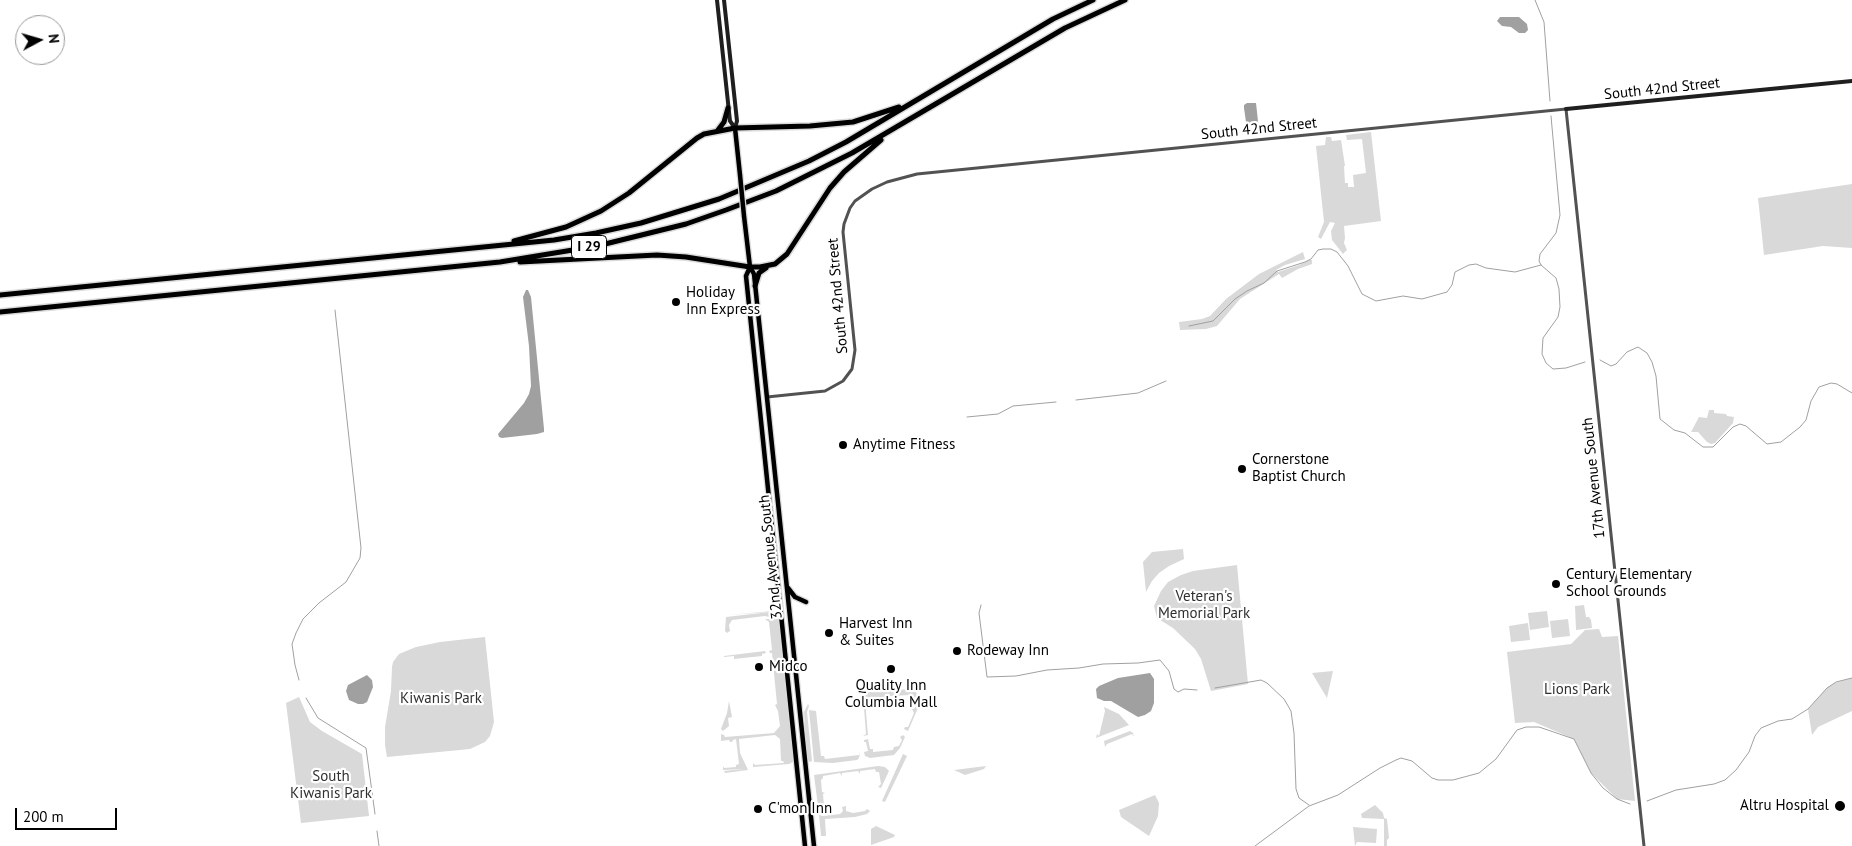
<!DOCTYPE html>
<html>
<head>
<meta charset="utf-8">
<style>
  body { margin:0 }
  #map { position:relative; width:1852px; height:846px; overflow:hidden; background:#fff; font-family:"PT Sans",sans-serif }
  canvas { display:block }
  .north { position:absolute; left:15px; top:15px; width:50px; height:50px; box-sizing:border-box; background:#fff; border:1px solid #999; border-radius:50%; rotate:84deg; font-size:14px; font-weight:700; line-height:20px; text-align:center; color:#000 }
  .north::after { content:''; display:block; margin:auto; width:18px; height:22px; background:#000; clip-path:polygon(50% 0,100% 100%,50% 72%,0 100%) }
  .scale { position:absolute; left:15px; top:808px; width:102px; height:22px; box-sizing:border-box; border:2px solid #000; border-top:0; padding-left:6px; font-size:15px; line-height:18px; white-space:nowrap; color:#000; -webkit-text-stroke:4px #fff; paint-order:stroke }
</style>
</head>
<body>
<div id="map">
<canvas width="1852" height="846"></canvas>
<div class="north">N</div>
<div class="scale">200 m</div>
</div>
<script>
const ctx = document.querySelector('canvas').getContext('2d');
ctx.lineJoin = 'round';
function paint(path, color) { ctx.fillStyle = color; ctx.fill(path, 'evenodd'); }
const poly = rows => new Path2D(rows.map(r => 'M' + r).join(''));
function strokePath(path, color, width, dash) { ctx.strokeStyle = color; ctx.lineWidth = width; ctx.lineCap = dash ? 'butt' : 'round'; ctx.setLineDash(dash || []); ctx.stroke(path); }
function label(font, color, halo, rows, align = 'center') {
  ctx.font = font + ' "PT Sans",sans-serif'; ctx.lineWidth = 4.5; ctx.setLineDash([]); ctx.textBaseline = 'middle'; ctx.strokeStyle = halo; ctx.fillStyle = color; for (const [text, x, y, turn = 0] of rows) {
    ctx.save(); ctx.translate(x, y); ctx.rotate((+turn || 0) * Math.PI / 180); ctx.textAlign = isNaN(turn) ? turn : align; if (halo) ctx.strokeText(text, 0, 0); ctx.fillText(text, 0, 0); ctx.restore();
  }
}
const green = poly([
  [1371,132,1381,221,1344,226,1345,238,1344,243,1347,250,1343,254,1332,240,1331,231,1335,223,1330,222,1321,239,1318,237,1324,222,1316,146,1325,145,1326,137,1331,137,1332,141,1341,140,1345,166,1344,166,1345,183,1348,183,1348,187,1354,187,1353,175,1366,173,1362,139,1347,140,1346,135],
  [1852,184,1852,248,1823,246,1764,255,1758,198],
  [1303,252,1305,259,1285,265,1276,270,1278,272,1299,265,1309,260,1312,260,1312,264,1298,269,1282,278,1279,274,1240,299,1217,326,1206,329,1180,330,1179,322,1202,319,1210,316,1226,299,1259,274],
  [1709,410,1714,410,1714,413,1726,414,1727,416,1734,417,1733,423,1715,443,1711,444,1707,442,1698,432,1691,432,1699,417,1707,418],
  [1183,549,1184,559,1169,566,1159,573,1152,581,1146,592,1143,562,1152,552],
  [1237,565,1248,684,1211,691,1201,659,1195,649,1173,628,1157,618,1154,606,1161,591,1168,582,1181,575,1193,571],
  [1584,605,1586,617,1589,617,1591,620,1592,628,1576,630,1575,606],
  [773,611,774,612,771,613,777,613,780,616,791,719,793,762,789,764,753,767,753,763,755,765,784,763,783,761,781,761,780,739,775,735,739,739,740,753,748,770,725,773,724,771,744,769,723,770,723,766,724,768,736,767,736,765,739,764,736,739,733,740,732,742,730,742,729,740,721,741,721,745,721,734,724,735,725,737,774,733,780,726,778,711,775,705,777,704,772,653,770,653,769,651,772,650,769,622,765,619,769,619,769,617,765,616,732,620,729,625,730,631,727,633,725,631,726,617,770,612,728,615],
  [1547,611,1549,627,1530,630,1528,613],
  [1568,619,1570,636,1552,638,1550,621],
  [1528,623,1530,640,1511,642,1509,626],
  [1599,629,1602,637,1618,636,1635,801,1617,799,1591,773,1574,739,1534,722,1515,723,1507,652,1571,644,1585,630],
  [485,637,494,722,490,736,485,742,470,749,387,757,385,745,385,727,391,691,392,667,393,662,399,654,416,647,440,642],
  [765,651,766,653,762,654,762,656,734,659,734,656,724,657,724,656],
  [1333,671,1327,698,1312,673],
  [1852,678,1852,711,1818,727,1812,735,1808,709,1828,687,1835,683],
  [910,689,916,689,918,708,908,731,904,729,905,727,908,727,914,713,912,709,915,708,914,697,910,695,889,696,889,699,865,700,868,735,863,736,866,734,863,695,864,692],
  [299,697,310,722,322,731,362,754,369,816,301,823,286,703],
  [729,701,732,717,728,718,729,726,723,731,721,729,727,713],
  [808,704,809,706,807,712,812,761,810,762,807,759,804,712],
  [1104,707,1119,714,1129,725,1096,738,1097,734,1099,736,1105,711],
  [809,710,816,711,821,756,824,756,825,759,859,755,860,752,859,758,857,760,833,763,814,762],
  [1130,731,1133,733,1134,737,1132,734,1107,744,1105,747,1104,741],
  [903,735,905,737,900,748,894,755,870,758,865,756,864,752,868,751,866,742,864,742,864,740,868,739,870,749,873,749,873,752,893,750,894,747,899,746,902,740,900,737],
  [903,754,907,756,885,802,882,801],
  [878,766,885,767,889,771,881,788,878,787,881,784,879,772,876,772,875,769,860,771,860,774,858,771,842,773,842,776,840,773,823,776,823,778,821,780,822,792,825,793,823,794,824,806,827,807,827,810,824,811,825,815,819,814,814,775],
  [986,766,984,769,965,775,954,770],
  [1155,795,1159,803,1158,816,1149,836,1121,817,1119,810],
  [1375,805,1383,813,1384,818,1387,819,1389,838,1387,840,1387,846,1384,846,1384,819,1362,818,1361,814],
  [846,806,846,811,853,813,865,811,867,809,870,811,867,814,855,817,825,819,826,836,821,836,819,815,823,816,840,814,843,811,842,807],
  [876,826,895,835,894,837,871,845,871,829],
  [1353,827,1377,829,1376,843,1357,842,1355,846]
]);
const water = poly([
  [1500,17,1519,17,1527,24,1528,30,1525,33,1519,33,1511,27,1502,26,1497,21],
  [1247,103,1256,103,1258,121,1255,124,1249,125,1246,122,1244,108,1244,105],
  [526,290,528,290,531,297,544,429,544,432,537,434,502,438,499,437,498,434,524,403,529,394,531,386,529,346,523,297],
  [1150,673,1154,679,1154,703,1151,711,1145,715,1138,717,1111,701,1104,701,1097,698,1096,689,1099,686,1118,678],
  [367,675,372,680,373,687,367,702,363,704,358,704,349,700,346,691,348,685]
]);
const stream = poly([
  [1535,0,1544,22,1550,101],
  [1551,116,1560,215,1556,233,1540,254,1539,261,1541,265,1556,278,1559,289,1560,307,1558,317,1543,338,1542,354,1546,363,1553,369,1566,368,1585,362],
  [1189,326,1213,321,1235,299,1247,291,1264,283,1277,271,1305,262,1311,259,1318,250,1323,249,1331,249,1337,252,1348,266,1362,294,1376,301,1403,296,1422,299,1447,292,1452,285,1455,272,1469,265,1476,264,1486,268,1515,272,1541,265],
  [1600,360,1611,366,1616,364,1627,352,1638,347,1647,353,1652,362,1656,376,1660,419,1674,430,1685,433,1703,447,1713,447,1733,427,1740,424,1746,426,1767,444,1781,442,1800,427,1806,420,1811,401,1819,387,1831,383,1837,384,1852,393],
  [1076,400,1138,393,1166,381],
  [967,417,998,414,1013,406,1056,402],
  [981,605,979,613,987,677,1016,676,1047,670,1079,668,1103,664,1138,663,1160,660,1169,671,1174,689,1178,692,1184,689,1197,690],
  [299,680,295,665,292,644,296,633,303,619,319,603,346,582,360,558,361,548,335,310],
  [1215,688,1261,680,1267,683,1284,699,1291,711,1294,733,1296,789,1299,798,1309,805],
  [306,698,318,718,366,748,375,814],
  [1647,801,1676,790,1714,784,1725,780,1736,770,1749,752,1755,736,1761,728,1778,721,1792,719,1808,709,1827,688,1836,682,1852,678],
  [377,831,379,846],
  [1255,846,1309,806,1338,795,1380,768,1396,760,1401,758,1412,761,1432,778,1438,780,1453,780,1479,773,1496,759,1517,730,1526,727,1539,727,1574,739,1591,773,1603,788,1617,799,1630,804]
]);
const tertiary = poly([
  [767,397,825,391,843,381,852,369,855,350,843,232,844,224,850,208,855,201,872,189,887,182,917,174,1566,109,1644,846]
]);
const secondary = poly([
  [717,0,730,121,735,128],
  [724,0,737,121,735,128],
  [1566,109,1852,81]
]);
const primary = poly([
  [735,128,740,175],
  [744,216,750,267,754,274,814,846],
  [750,267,746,276,805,846],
  [788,588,795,597,806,602]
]);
const motorway = poly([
  [718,130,724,122,728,108],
  [514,241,566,227,601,211,629,193,697,138,704,134,735,128,810,126,853,122,899,107],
  [520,262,657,255,686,257,750,267,760,267,775,264,787,254,830,188,844,172,881,140],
  [755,286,759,273,766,268],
  [0,295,554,240,596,233,641,223,719,199,809,161,846,142,1053,19,1093,0],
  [0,312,500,262,597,246,686,224,726,210,776,191,852,153,1065,28,1125,0]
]);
const primaryBridge = poly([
  [740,175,744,216]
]);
const markers = [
  [676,302,5,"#000"],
  [843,445,5,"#000"],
  [1242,469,5,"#000"],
  [1556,584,5,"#000"],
  [829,633,5,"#000"],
  [957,651,5,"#000"],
  [759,667,5,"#000"],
  [891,669,5,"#000"],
  [1840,806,6,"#000"],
  [758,809,5,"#000"]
];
const shields = [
  [589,247,35]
];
const shieldNames = [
  ["I 29",589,247]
];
const streetNames = [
  ["South 42nd Street",1662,89,-6],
  ["South 42nd Street",1259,129,-6],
  ["South 42nd Street",838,296,-95],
  ["17th Avenue South",1594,478,-96],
  ["32nd Avenue South",771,557,-96]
];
const poiNames = [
  ["Holiday",686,293],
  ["Inn Express",686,310],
  ["Anytime Fitness",853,445],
  ["Cornerstone",1252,460],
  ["Baptist Church",1252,477],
  ["Century Elementary",1566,575],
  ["School Grounds",1566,592],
  ["Harvest Inn",839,624],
  ["& Suites",839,641],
  ["Rodeway Inn",967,651],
  ["Midco",769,667],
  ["Quality Inn",891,686,"center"],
  ["Columbia Mall",891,703,"center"],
  ["Altru Hospital",1829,806,"right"],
  ["C'mon Inn",768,809]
];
const parkNames = [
  ["Veteran's",1204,597],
  ["Memorial Park",1204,614],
  ["Lions Park",1577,690],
  ["Kiwanis Park",441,699],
  ["South",331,777],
  ["Kiwanis Park",331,794]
];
paint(green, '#d9d9d9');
paint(water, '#a0a0a0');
strokePath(stream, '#a0a0a0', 1);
strokePath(primary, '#dbdbdb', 7);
strokePath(motorway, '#dbdbdb', 8);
strokePath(tertiary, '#525252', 3);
strokePath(secondary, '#1f1f1f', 4);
strokePath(primary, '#000', 4.5);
strokePath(motorway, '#000', 5);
strokePath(primaryBridge, '#dbdbdb', 7, []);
strokePath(primaryBridge, '#000', 4.5);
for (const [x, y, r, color] of markers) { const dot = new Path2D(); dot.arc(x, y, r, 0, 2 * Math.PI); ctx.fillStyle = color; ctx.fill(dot); strokePath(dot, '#fff', 2); }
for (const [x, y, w] of shields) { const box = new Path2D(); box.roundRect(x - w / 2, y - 11.5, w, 23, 4); ctx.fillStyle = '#fff'; ctx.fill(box); strokePath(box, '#000', 1); }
label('bold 14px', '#000', null, shieldNames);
label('15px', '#000', '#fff', streetNames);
label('15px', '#000', '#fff', poiNames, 'left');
label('15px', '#303030', '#fff', parkNames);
</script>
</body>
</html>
